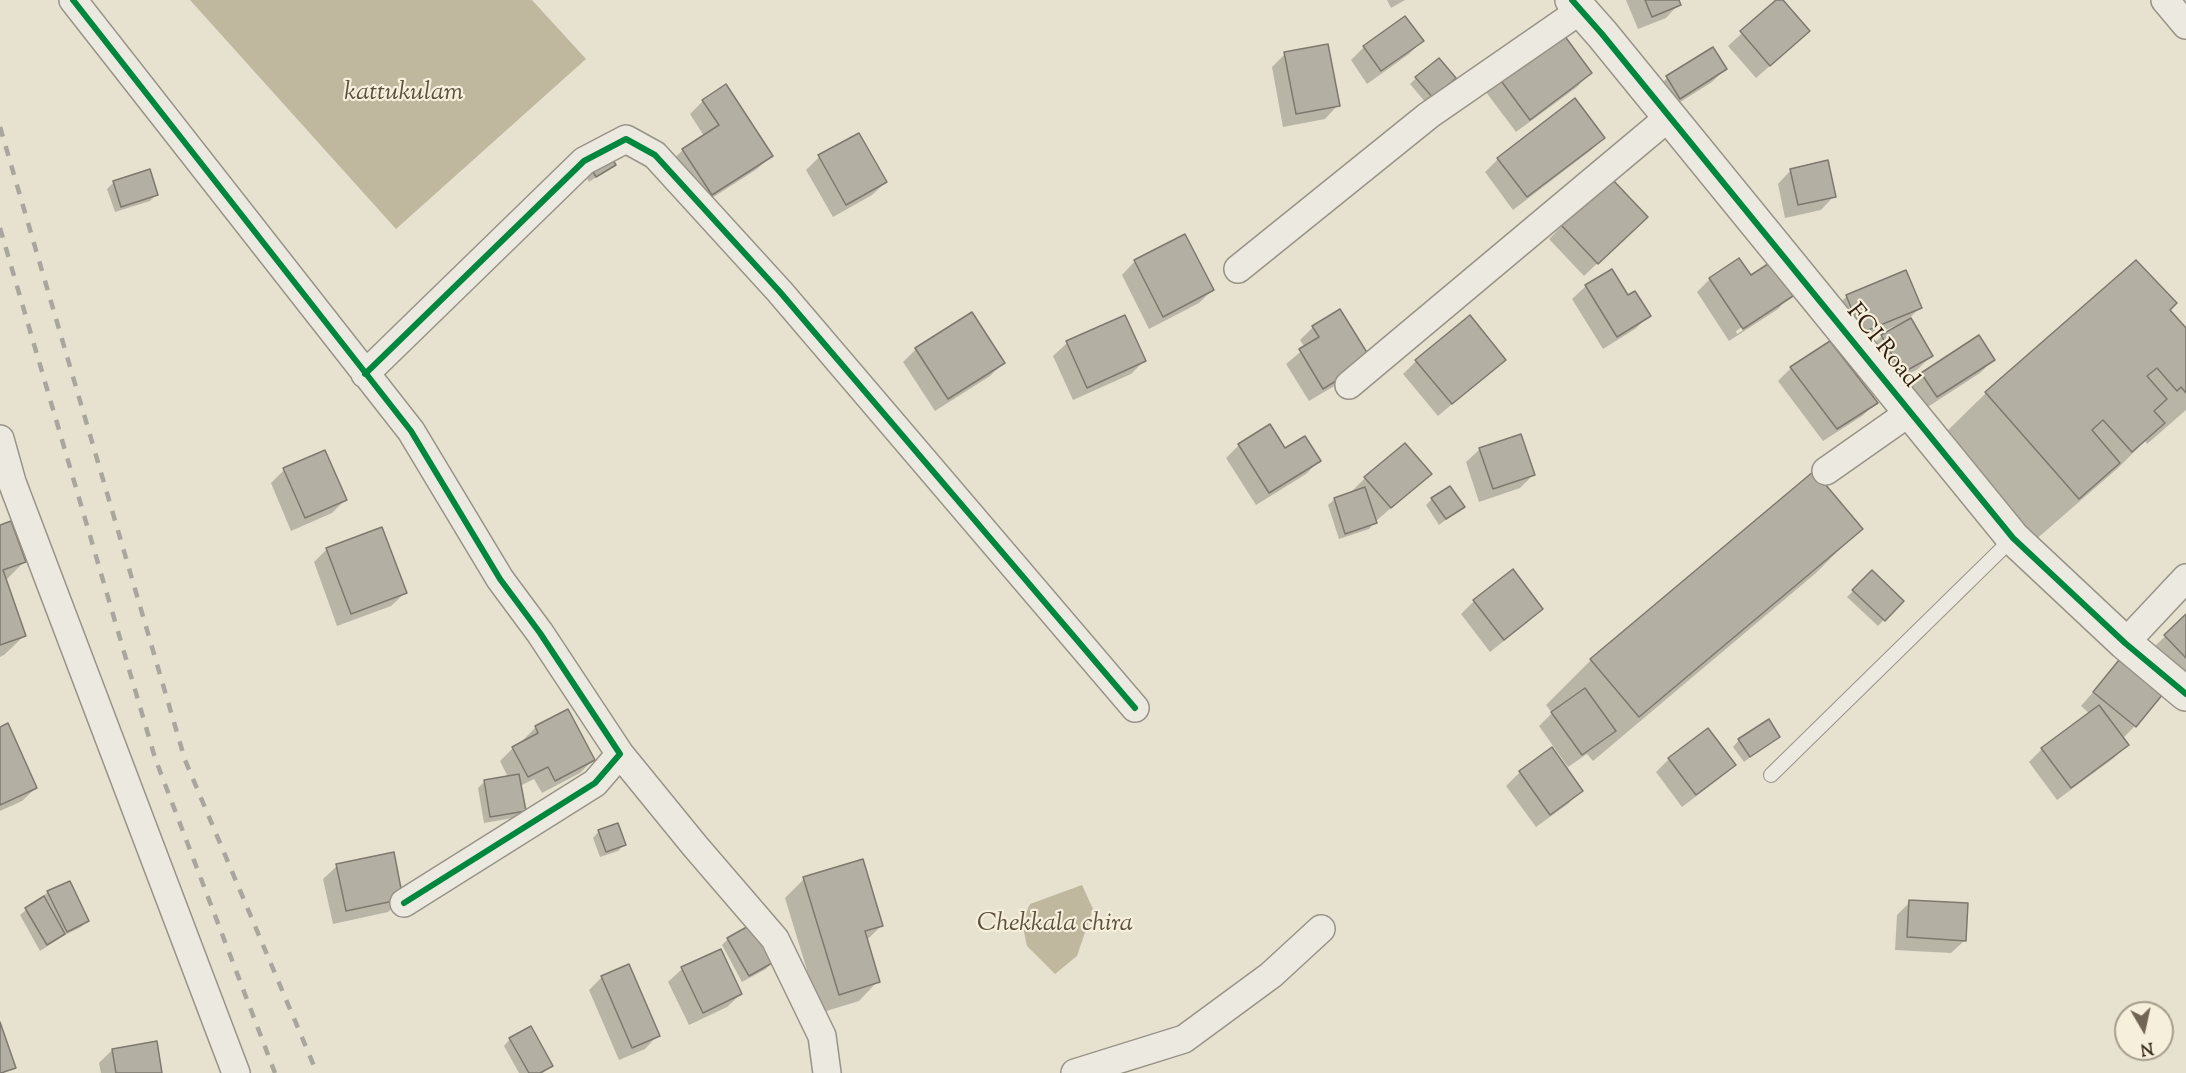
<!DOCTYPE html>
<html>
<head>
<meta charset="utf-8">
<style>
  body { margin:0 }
  #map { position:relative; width:2186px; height:1073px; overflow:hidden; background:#e7e2d0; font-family:"Sorts Mill Goudy",serif }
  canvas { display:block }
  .north { position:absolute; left:2114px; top:1001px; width:60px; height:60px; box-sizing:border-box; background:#f5efdb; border:2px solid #a79d8c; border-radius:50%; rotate:171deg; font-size:16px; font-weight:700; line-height:24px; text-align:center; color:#312115 }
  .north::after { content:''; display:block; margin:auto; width:21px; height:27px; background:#716556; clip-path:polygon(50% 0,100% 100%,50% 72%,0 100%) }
</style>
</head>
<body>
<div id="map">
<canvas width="2186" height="1073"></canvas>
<div class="north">N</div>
</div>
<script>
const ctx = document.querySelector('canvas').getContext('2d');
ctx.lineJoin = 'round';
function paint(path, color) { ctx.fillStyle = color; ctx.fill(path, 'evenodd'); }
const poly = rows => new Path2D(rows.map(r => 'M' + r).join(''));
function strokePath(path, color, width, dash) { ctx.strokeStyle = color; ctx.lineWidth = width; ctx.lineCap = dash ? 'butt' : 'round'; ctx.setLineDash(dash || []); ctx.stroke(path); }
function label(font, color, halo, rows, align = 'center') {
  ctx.font = font + ' "Sorts Mill Goudy",serif'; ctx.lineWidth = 4.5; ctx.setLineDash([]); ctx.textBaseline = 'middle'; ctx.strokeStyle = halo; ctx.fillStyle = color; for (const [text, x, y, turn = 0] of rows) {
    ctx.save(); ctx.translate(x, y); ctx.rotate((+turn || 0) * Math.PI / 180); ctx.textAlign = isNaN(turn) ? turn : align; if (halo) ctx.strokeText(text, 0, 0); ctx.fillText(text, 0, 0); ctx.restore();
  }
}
const water = poly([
  [190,0,532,0,586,59,396,229],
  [1082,885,1093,909,1077,956,1055,974,1027,946,1022,922,1030,904]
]);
const shadow = poly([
  [1387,0,1405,0,1391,8],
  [1626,0,1678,0,1679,4,1666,18,1638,29],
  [1778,0,1781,0,1795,44,1756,78,1728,46],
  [1422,41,1409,54,1367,84,1351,60,1364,47],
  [1712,49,1725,69,1712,82,1666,111,1654,91,1667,78],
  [1285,54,1338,105,1325,119,1283,127,1272,67],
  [1590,73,1577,87,1516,132,1486,92,1500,79],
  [1416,78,1454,78,1426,103,1410,84],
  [703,101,771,156,757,169,698,207,669,163,683,150,704,136,690,114],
  [1604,138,1590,151,1513,210,1485,172,1498,159],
  [819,157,886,182,872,195,833,217,806,170],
  [614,165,589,182,582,170],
  [1791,170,1834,196,1821,210,1785,218,1778,184],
  [114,182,157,194,150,201,115,212,107,189],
  [1562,226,1632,230,1584,276,1549,239],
  [1739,260,1750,277,1791,295,1778,309,1729,341,1697,292,1710,279],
  [1778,304,1778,307,1737,334,1736,331],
  [1135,261,1212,290,1199,303,1149,329,1122,275],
  [1611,271,1628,298,1649,316,1635,329,1603,349,1572,299,1586,286],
  [1847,296,1920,307,1910,318,1931,356,1918,369,1889,385,1868,349,1882,336,1899,326,1898,325,1848,345,1834,309],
  [2168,310,2186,330,2186,410,2147,444,2145,441,2118,468,2033,542,1941,437,1986,393],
  [1124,317,1144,361,1131,374,1073,400,1053,356,1067,343],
  [1313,327,1356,373,1309,401,1286,364,1305,348,1300,340],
  [916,349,1003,363,990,376,935,411,903,362],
  [1504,360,1438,416,1403,374,1416,361],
  [1993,360,1980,373,1923,410,1909,388,1922,374],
  [1791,368,1876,403,1862,416,1823,441,1778,381],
  [1239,445,1284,450,1319,461,1306,474,1256,505,1226,458],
  [1480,449,1533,475,1520,488,1479,502,1466,462],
  [284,470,345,500,332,513,291,531,271,483],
  [1813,473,1861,528,1816,573,1593,761,1587,754,1568,767,1539,726,1552,713,1546,705,1591,660],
  [1430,474,1375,522,1369,529,1339,539,1328,505,1335,499,1353,493,1352,491,1365,478],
  [1432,499,1463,507,1439,525,1426,505],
  [0,526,24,562,5,581,24,636,4,655,0,657],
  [327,549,405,593,391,606,337,626,314,562],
  [1872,572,1902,601,1878,626,1847,597],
  [1474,601,1541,609,1528,622,1490,652,1461,614],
  [2186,616,2186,684,2152,649],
  [2119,662,2135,726,2122,739,2127,745,2114,758,2057,800,2029,762,2042,749,2090,714,2081,706],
  [536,727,593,760,580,773,542,793,534,779,520,786,524,810,518,817,484,823,478,788,484,782,508,777,500,761,513,748,523,742,522,741],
  [0,729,36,788,22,801,0,811],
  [1778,736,1744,762,1733,747,1739,740],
  [1552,749,1581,790,1568,804,1536,827,1506,786,1520,772],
  [1669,759,1734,765,1720,778,1682,807,1656,772],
  [599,831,624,845,618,851,600,857,593,838],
  [337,866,402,899,388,912,333,924,323,879],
  [804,879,882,925,866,941,878,981,859,1001,820,1013,785,898],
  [48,892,87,921,81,927,61,937,40,951,20,915],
  [1910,902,1965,940,1951,953,1895,950,1897,915],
  [728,939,772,962,766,969,742,982,722,945],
  [721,951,741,994,727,1007,689,1025,668,982,682,969],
  [602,977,658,1035,645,1049,619,1060,589,990],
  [510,1039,551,1065,543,1073,519,1073,504,1046],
  [112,1050,161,1073,101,1073,99,1063]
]);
const building = poly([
  [1645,0,1679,0,1681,5,1652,17,1645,0],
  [1776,0,1783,0,1810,31,1770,66,1740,31,1776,0],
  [1405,16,1424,41,1381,71,1363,46,1405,16],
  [1561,31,1592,73,1530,120,1499,78,1561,31],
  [1328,44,1340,106,1296,114,1284,52,1328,44],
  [1713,47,1727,69,1680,99,1666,76,1713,47],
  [1439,58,1456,78,1433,98,1415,77,1439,58],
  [726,84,773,156,712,195,682,149,719,125,702,100,726,84],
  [1575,98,1605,138,1527,197,1497,158,1575,98],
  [859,133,887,182,846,205,818,155,859,133],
  [607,150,616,165,596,177,587,162,607,150],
  [1828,160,1836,197,1798,205,1790,169,1828,160],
  [150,169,158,195,121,207,113,181,150,169],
  [1611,178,1648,217,1598,264,1561,225,1611,178],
  [1185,234,1214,290,1163,317,1134,260,1185,234],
  [1739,258,1751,275,1771,262,1793,296,1743,329,1709,278,1739,258],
  [2136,260,2177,303,2170,310,2186,328,2186,393,2181,387,2177,391,2157,368,2147,376,2167,399,2154,411,2165,423,2132,452,2103,420,2092,430,2120,463,2079,499,1985,392,2136,260],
  [1612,269,1628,295,1635,291,1651,316,1617,337,1585,285,1612,269],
  [1906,270,1922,308,1861,333,1846,295,1906,270],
  [1340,309,1371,359,1323,389,1299,349,1319,337,1312,326,1340,309],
  [972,312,1005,363,948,399,915,348,972,312],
  [1125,315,1146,361,1087,388,1066,341,1125,315],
  [1470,315,1506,360,1452,404,1415,360,1470,315],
  [1911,318,1933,356,1902,373,1881,335,1911,318],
  [1979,335,1995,360,1937,397,1921,373,1979,335],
  [1830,341,1878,403,1837,429,1790,367,1830,341],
  [1270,424,1285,448,1305,436,1321,461,1269,493,1238,444,1270,424],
  [1521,434,1535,475,1493,489,1479,448,1521,434],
  [1405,443,1432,474,1391,508,1364,477,1405,443],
  [325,450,347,500,305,518,283,468,325,450],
  [1814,471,1863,529,1639,717,1590,659,1814,471],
  [1450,486,1465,507,1446,519,1431,498,1450,486],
  [1365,487,1377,523,1345,534,1334,498,1365,487],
  [11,521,26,562,3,570,26,636,0,645,0,525,11,521],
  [382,527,407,593,351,614,326,548,382,527],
  [1513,569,1543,609,1504,640,1473,600,1513,569],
  [1872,570,1904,601,1885,621,1852,590,1872,570],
  [2186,614,2186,658,2164,635,2186,614],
  [2119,660,2163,694,2136,727,2093,692,2119,660],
  [1585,688,1616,731,1582,755,1551,712,1585,688],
  [2099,705,2129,745,2071,788,2041,748,2099,705],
  [568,709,595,760,555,781,548,767,528,777,512,747,538,733,535,726,568,709],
  [1769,719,1780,737,1750,757,1738,739,1769,719],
  [8,723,37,788,0,805,0,727,8,723],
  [1708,728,1736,765,1696,795,1668,758,1708,728],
  [1552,747,1583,791,1550,815,1519,771,1552,747],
  [519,774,526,811,490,817,484,780,519,774],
  [618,823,626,845,606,852,598,830,618,823],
  [394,852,403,899,346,911,336,864,394,852],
  [863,859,883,926,865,931,880,982,839,995,803,877,863,859],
  [70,881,89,921,67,932,47,891,70,881],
  [44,896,65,934,47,945,25,908,44,896],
  [1909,900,1968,903,1966,941,1907,937,1909,900],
  [752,924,774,962,749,976,727,938,752,924],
  [721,949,742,994,703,1013,681,967,721,949],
  [629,964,660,1036,632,1048,601,976,629,964],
  [0,1022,16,1068,1,1073,0,1073,0,1022],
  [531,1026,553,1066,540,1073,529,1073,509,1038,531,1026],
  [157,1041,162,1073,116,1073,112,1049,157,1041]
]);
const service = poly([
  [1771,775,2013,538]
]);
const minor = poly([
  [73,0,411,431,500,579,540,633,620,754,595,783,404,903],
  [2165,0,2186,25],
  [1238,269,1429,115,1581,10],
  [365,374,584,161,626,139,655,155,780,292,1135,708],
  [1349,385,1669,117],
  [0,439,12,482,236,1073],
  [1826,471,1910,412],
  [2125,643,2186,578],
  [620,754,695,846,775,939,822,1036,827,1073],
  [1075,1073,1184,1039,1271,975,1321,929]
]);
const tertiary = poly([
  [1572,0,1602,34,2013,538,2125,643,2186,694]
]);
const rail = poly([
  [0,127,185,760,317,1073],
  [0,228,155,758,275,1073]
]);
const cycleway = poly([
  [73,0,411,431,500,579,540,633,620,754,595,783,404,903],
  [1572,0,1602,34,2013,538,2125,643,2186,694],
  [365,374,584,161,626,139,655,155,780,292,1135,708]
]);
const streetNames = [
  ["FCI Road",1881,347,51]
];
const waterNames = [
  ["kattukulam",404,95],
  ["Chekkala chira",1055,926]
];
paint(water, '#c0b79f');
paint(shadow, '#0003');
paint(building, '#b3afa2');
strokePath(building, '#7e786e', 1.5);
strokePath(service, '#989387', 16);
strokePath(minor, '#989387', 30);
strokePath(tertiary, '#989387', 36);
strokePath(service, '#ece9e0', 14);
strokePath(minor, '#ece9e0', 27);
strokePath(tertiary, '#ece9e0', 33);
strokePath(rail, '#a9a69e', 4.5, [10, 10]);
strokePath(cycleway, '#00873e', 6);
label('24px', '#312115', '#f5efdb', streetNames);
label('italic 26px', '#5d4f3e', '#f5efdb', waterNames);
</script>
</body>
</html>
